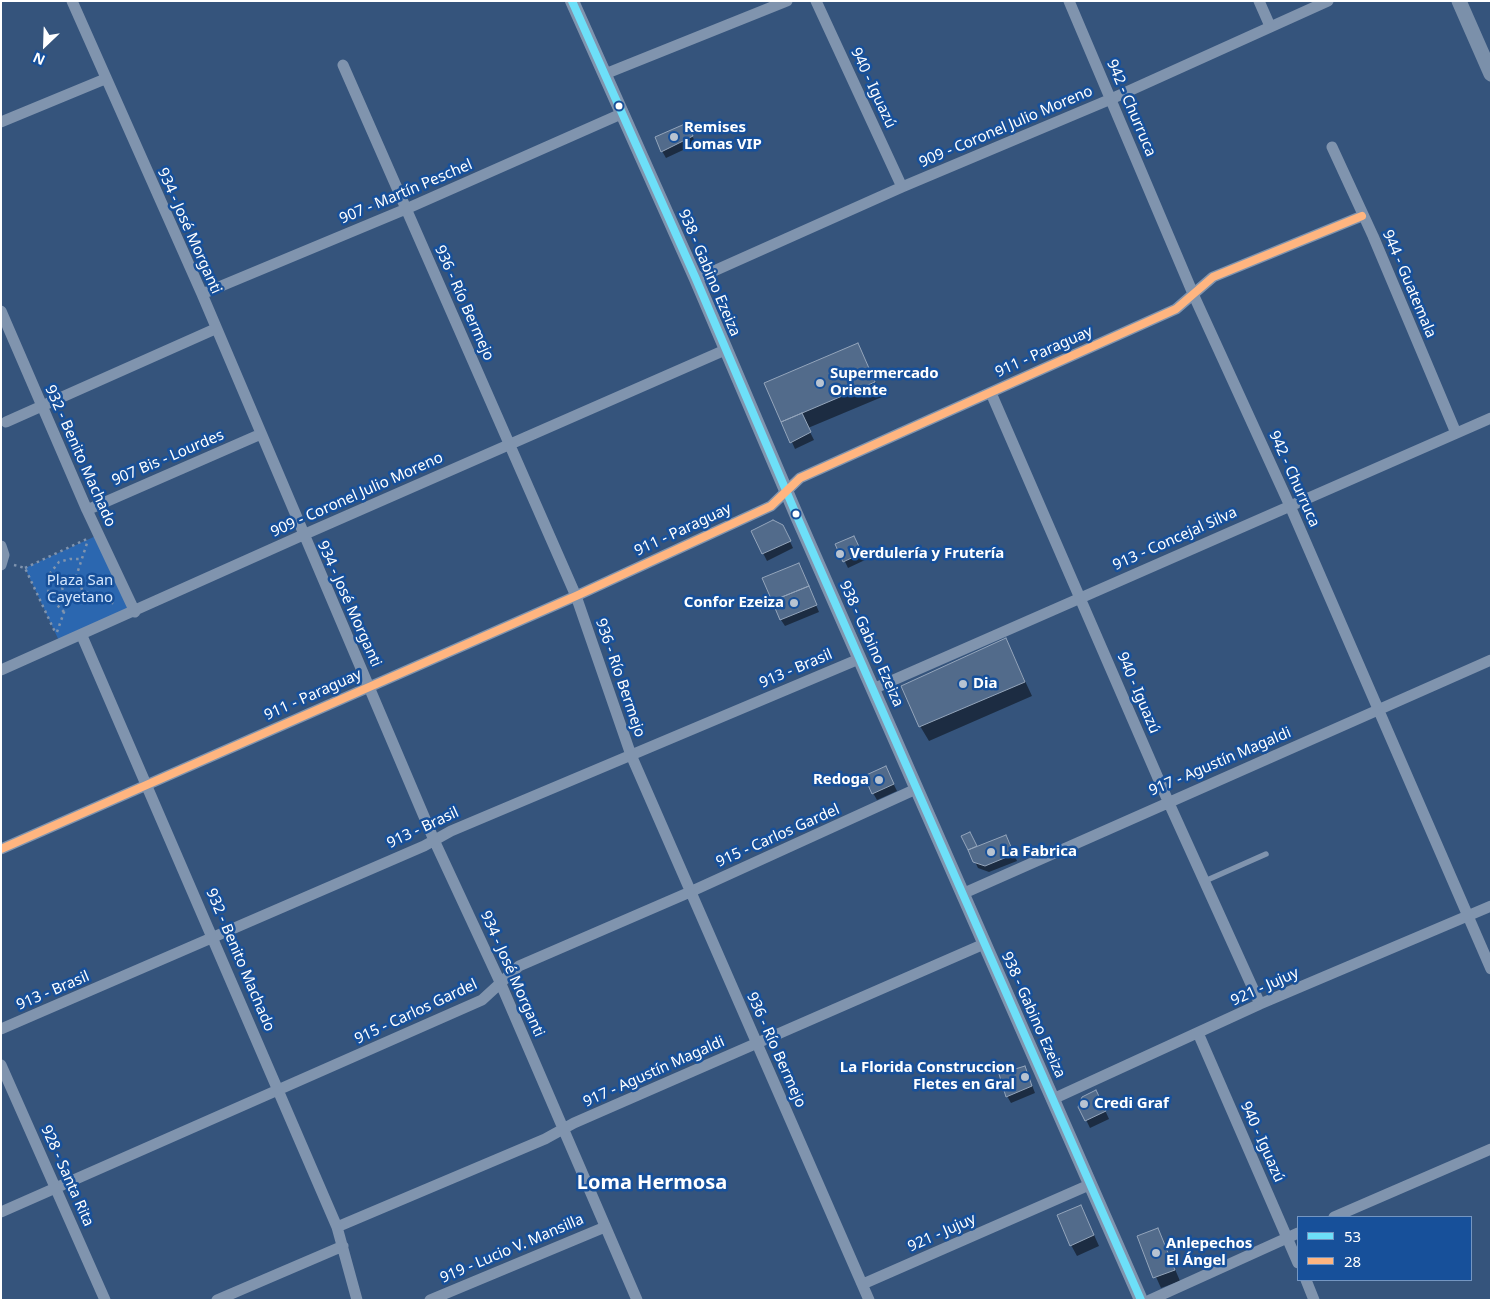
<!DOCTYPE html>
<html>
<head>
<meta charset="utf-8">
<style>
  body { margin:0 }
  #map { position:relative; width:1492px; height:1301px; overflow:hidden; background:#35547c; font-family:"Noto Sans",sans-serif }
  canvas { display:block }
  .frame { position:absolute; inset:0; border:2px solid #fff; pointer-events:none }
  .legend { position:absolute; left:1297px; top:1216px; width:175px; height:65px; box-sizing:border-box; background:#17509a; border:1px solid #7496c2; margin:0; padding:6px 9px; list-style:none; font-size:15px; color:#fff }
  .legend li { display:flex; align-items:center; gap:10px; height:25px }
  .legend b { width:25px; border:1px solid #7496c2 }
  .north { position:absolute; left:20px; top:20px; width:50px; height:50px; -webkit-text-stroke:4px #17509a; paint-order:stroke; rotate:204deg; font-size:14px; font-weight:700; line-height:20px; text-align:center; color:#fff }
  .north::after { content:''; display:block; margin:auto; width:18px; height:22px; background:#fff; clip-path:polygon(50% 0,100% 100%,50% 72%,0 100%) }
</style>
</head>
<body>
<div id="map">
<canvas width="1492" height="1301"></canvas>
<div class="frame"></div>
<ul class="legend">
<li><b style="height:6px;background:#6ddff8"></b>53</li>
<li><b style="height:6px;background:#ffb580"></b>28</li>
</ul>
<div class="north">N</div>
</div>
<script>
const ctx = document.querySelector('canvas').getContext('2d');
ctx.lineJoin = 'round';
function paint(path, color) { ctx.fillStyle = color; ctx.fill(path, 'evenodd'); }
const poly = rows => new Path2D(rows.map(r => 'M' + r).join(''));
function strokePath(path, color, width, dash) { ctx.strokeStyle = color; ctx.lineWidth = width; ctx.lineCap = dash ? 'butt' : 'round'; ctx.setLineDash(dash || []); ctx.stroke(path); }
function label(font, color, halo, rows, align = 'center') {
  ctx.font = font + ' "Noto Sans",sans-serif'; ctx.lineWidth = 5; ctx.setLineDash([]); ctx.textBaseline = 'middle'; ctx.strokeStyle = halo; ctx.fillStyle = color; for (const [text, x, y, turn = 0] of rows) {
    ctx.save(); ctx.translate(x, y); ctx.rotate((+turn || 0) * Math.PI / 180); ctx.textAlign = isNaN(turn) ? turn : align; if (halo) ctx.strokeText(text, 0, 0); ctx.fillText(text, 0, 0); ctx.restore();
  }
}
const green = poly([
  [98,535,135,612,61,645,25,568]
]);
const shadow = poly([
  [690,131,696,144,666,158,662,151],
  [858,345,882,397,808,428,814,440,795,449,766,384],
  [752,531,786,533,793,548,767,561],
  [857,544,865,560,848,568,837,545],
  [799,565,819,612,785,626,781,620],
  [1006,640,1032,696,929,741,920,726],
  [889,775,897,791,877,800,873,793],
  [970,833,977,848,1006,836,1017,861,989,872,978,868,963,837],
  [1025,1067,1035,1093,1011,1103,1007,1096],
  [1100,1099,1109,1119,1090,1128,1080,1107],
  [1081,1206,1099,1246,1077,1256,1071,1245],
  [1158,1229,1180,1281,1161,1288,1138,1237]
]);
const building = poly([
  [687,123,693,136,661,152,655,137,687,123],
  [858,343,875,382,781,422,764,383,858,343],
  [802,413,811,432,790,443,781,422,802,413],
  [773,520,783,525,791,541,762,554,751,531,773,520],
  [854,536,862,553,843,562,835,544,854,536],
  [799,563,809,586,772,601,762,578,799,563],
  [809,586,817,605,780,620,772,601,809,586],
  [1006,638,1025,682,919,727,901,686,1006,638],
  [886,766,894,784,872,794,864,776,886,766],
  [970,832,977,846,968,850,961,836,970,832],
  [1006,835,1014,854,985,866,973,862,968,850,1006,835],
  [1025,1066,1032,1086,1006,1097,999,1074,1025,1066],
  [1096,1090,1106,1111,1085,1121,1078,1107,1082,1097,1096,1090],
  [1081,1205,1094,1235,1070,1246,1057,1215,1081,1205],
  [1158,1228,1175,1270,1153,1278,1137,1236,1158,1228]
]);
const path = poly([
  [14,565,25,568,55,632],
  [25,568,87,539],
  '62 586a10 10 0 1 1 20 0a10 10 0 1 1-20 0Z',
  [76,577,88,540],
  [81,590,117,605],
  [64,612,49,597,47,577,59,562,70,559,82,559],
  [57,632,70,595]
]);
const service = poly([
  [1205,881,1266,854]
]);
const minor = poly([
  [72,1,202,294,434,840,500,982,637,1300],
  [816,1,902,187],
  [1069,1,1194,296,1290,506,1491,969],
  [1259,1,1270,26],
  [343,65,576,596,631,755,869,1300],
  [605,74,787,1],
  [1,122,105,79],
  [1332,147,1373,236,1456,433],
  [696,279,902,187,1111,99,1328,1],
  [202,294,406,209,621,114],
  [1,311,87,510,135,612],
  [991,393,1168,801,1260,1004],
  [6,422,215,329],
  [87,510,261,434],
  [1,546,4,555,1,565],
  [82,636,337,1227,357,1300],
  [1,670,303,535,725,350],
  [873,689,1491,418],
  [1,849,576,596,771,506,800,478,1176,309,1213,277,1362,216],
  [962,894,1491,660],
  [1,1029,424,846,451,831,859,659],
  [1198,1033,1298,1263],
  [1,1065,105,1300],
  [1053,1099,1260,1004,1491,906],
  [1,1212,482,1000,519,966,690,892,916,789],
  [1334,1217,1491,1149],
  [337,1227,545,1139,574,1123,984,944],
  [1306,1280,1314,1300],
  [863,1284,1089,1185],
  [217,1300,343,1246],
  [430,1300,605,1227],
  [1150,1300,1298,1233]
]);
const tertiary = poly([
  [572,1,696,279,796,514,1141,1300]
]);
const secondary = poly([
  [1459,1,1491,74]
]);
const bus1 = poly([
  [572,1,696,279,796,514,1141,1300]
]);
const bus2 = poly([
  [1,849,576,596,771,506,800,478,1176,309,1213,277,1362,216]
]);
const markers = [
  [619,106,4.5,"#fff"],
  [674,137,5,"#b8c3d1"],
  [820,383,5,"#b8c3d1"],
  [796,514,4.5,"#fff"],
  [840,554,5,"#b8c3d1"],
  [794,603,5,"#b8c3d1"],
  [963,684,5,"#b8c3d1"],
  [879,780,5,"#b8c3d1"],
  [991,852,5,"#b8c3d1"],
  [1025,1077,5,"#b8c3d1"],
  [1084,1104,5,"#b8c3d1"],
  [1156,1253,5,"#b8c3d1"]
];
const streetNames = [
  ["940 - Iguazú",873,88,65],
  ["942 - Churruca",1131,108,67],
  ["909 - Coronel Julio Moreno",1006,127,-23],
  ["907 - Martín Peschel",406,192,-23],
  ["934 - José Morganti",189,231,66],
  ["938 - Gabino Ezeiza",709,273,67],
  ["944 - Guatemala",1409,284,67],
  ["936 - Río Bermejo",464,303,66],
  ["911 - Paraguay",1044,352,-24],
  ["932 - Benito Machado",80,456,66],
  ["907 Bis - Lourdes",168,458,-23],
  ["942 - Churruca",1294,479,66],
  ["909 - Coronel Julio Moreno",357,495,-24],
  ["911 - Paraguay",683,530,-25],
  ["913 - Concejal Silva",1175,539,-24],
  ["934 - José Morganti",349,604,66],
  ["938 - Gabino Ezeiza",871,644,66],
  ["913 - Brasil",796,669,-23],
  ["936 - Río Bermejo",620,678,71],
  ["940 - Iguazú",1138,693,67],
  ["911 - Paraguay",313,695,-24],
  ["917 - Agustín Magaldi",1220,762,-23],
  ["913 - Brasil",423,828,-25],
  ["915 - Carlos Gardel",778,836,-24],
  ["932 - Benito Machado",240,960,67],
  ["934 - José Morganti",512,974,66],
  ["921 - Jujuy",1265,987,-24],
  ["913 - Brasil",53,991,-23],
  ["915 - Carlos Gardel",416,1012,-25],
  ["938 - Gabino Ezeiza",1033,1015,66],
  ["936 - Río Bermejo",776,1050,66],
  ["917 - Agustín Magaldi",654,1072,-24],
  ["940 - Iguazú",1262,1142,66],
  ["928 - Santa Rita",67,1176,66],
  ["921 - Jujuy",942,1233,-24],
  ["919 - Lucio V. Mansilla",512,1249,-23]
];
const poiNames = [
  ["Remises",684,128],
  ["Lomas VIP",684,145],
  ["Supermercado",830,374],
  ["Oriente",830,391],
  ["Verdulería y Frutería",850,554],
  ["Confor Ezeiza",784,603,"right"],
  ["Dia",973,684],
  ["Redoga",869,780,"right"],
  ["La Fabrica",1001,852],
  ["La Florida Construccion",1015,1068,"right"],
  ["Fletes en Gral",1015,1085,"right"],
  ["Credi Graf",1094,1104],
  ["Anlepechos",1166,1244],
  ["El Ángel",1166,1261]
];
const parkNames = [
  ["Plaza San",80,581],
  ["Cayetano",80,598]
];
const districtNames = [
  ["Loma Hermosa",652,1183]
];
paint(green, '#2b67b0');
paint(shadow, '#0007');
paint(building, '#526b8b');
strokePath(building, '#94a5bb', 1);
strokePath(path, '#8094ae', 2.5, [2.5, 4]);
strokePath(service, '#8094ae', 5.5);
strokePath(minor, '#8094ae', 11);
strokePath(tertiary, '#8094ae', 14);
strokePath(secondary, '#7b90aa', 15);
strokePath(bus1, '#6ddff8', 8);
strokePath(bus2, '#ffb580', 8);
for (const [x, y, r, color] of markers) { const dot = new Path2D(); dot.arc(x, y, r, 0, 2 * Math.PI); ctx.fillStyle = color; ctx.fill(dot); strokePath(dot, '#17509a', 2); }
label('15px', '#fff', '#17509a', streetNames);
label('bold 15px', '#fff', '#17509a', poiNames, 'left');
label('15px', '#d4e6fc', '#17509a', parkNames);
label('bold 20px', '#fff', '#17509a', districtNames);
</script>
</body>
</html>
